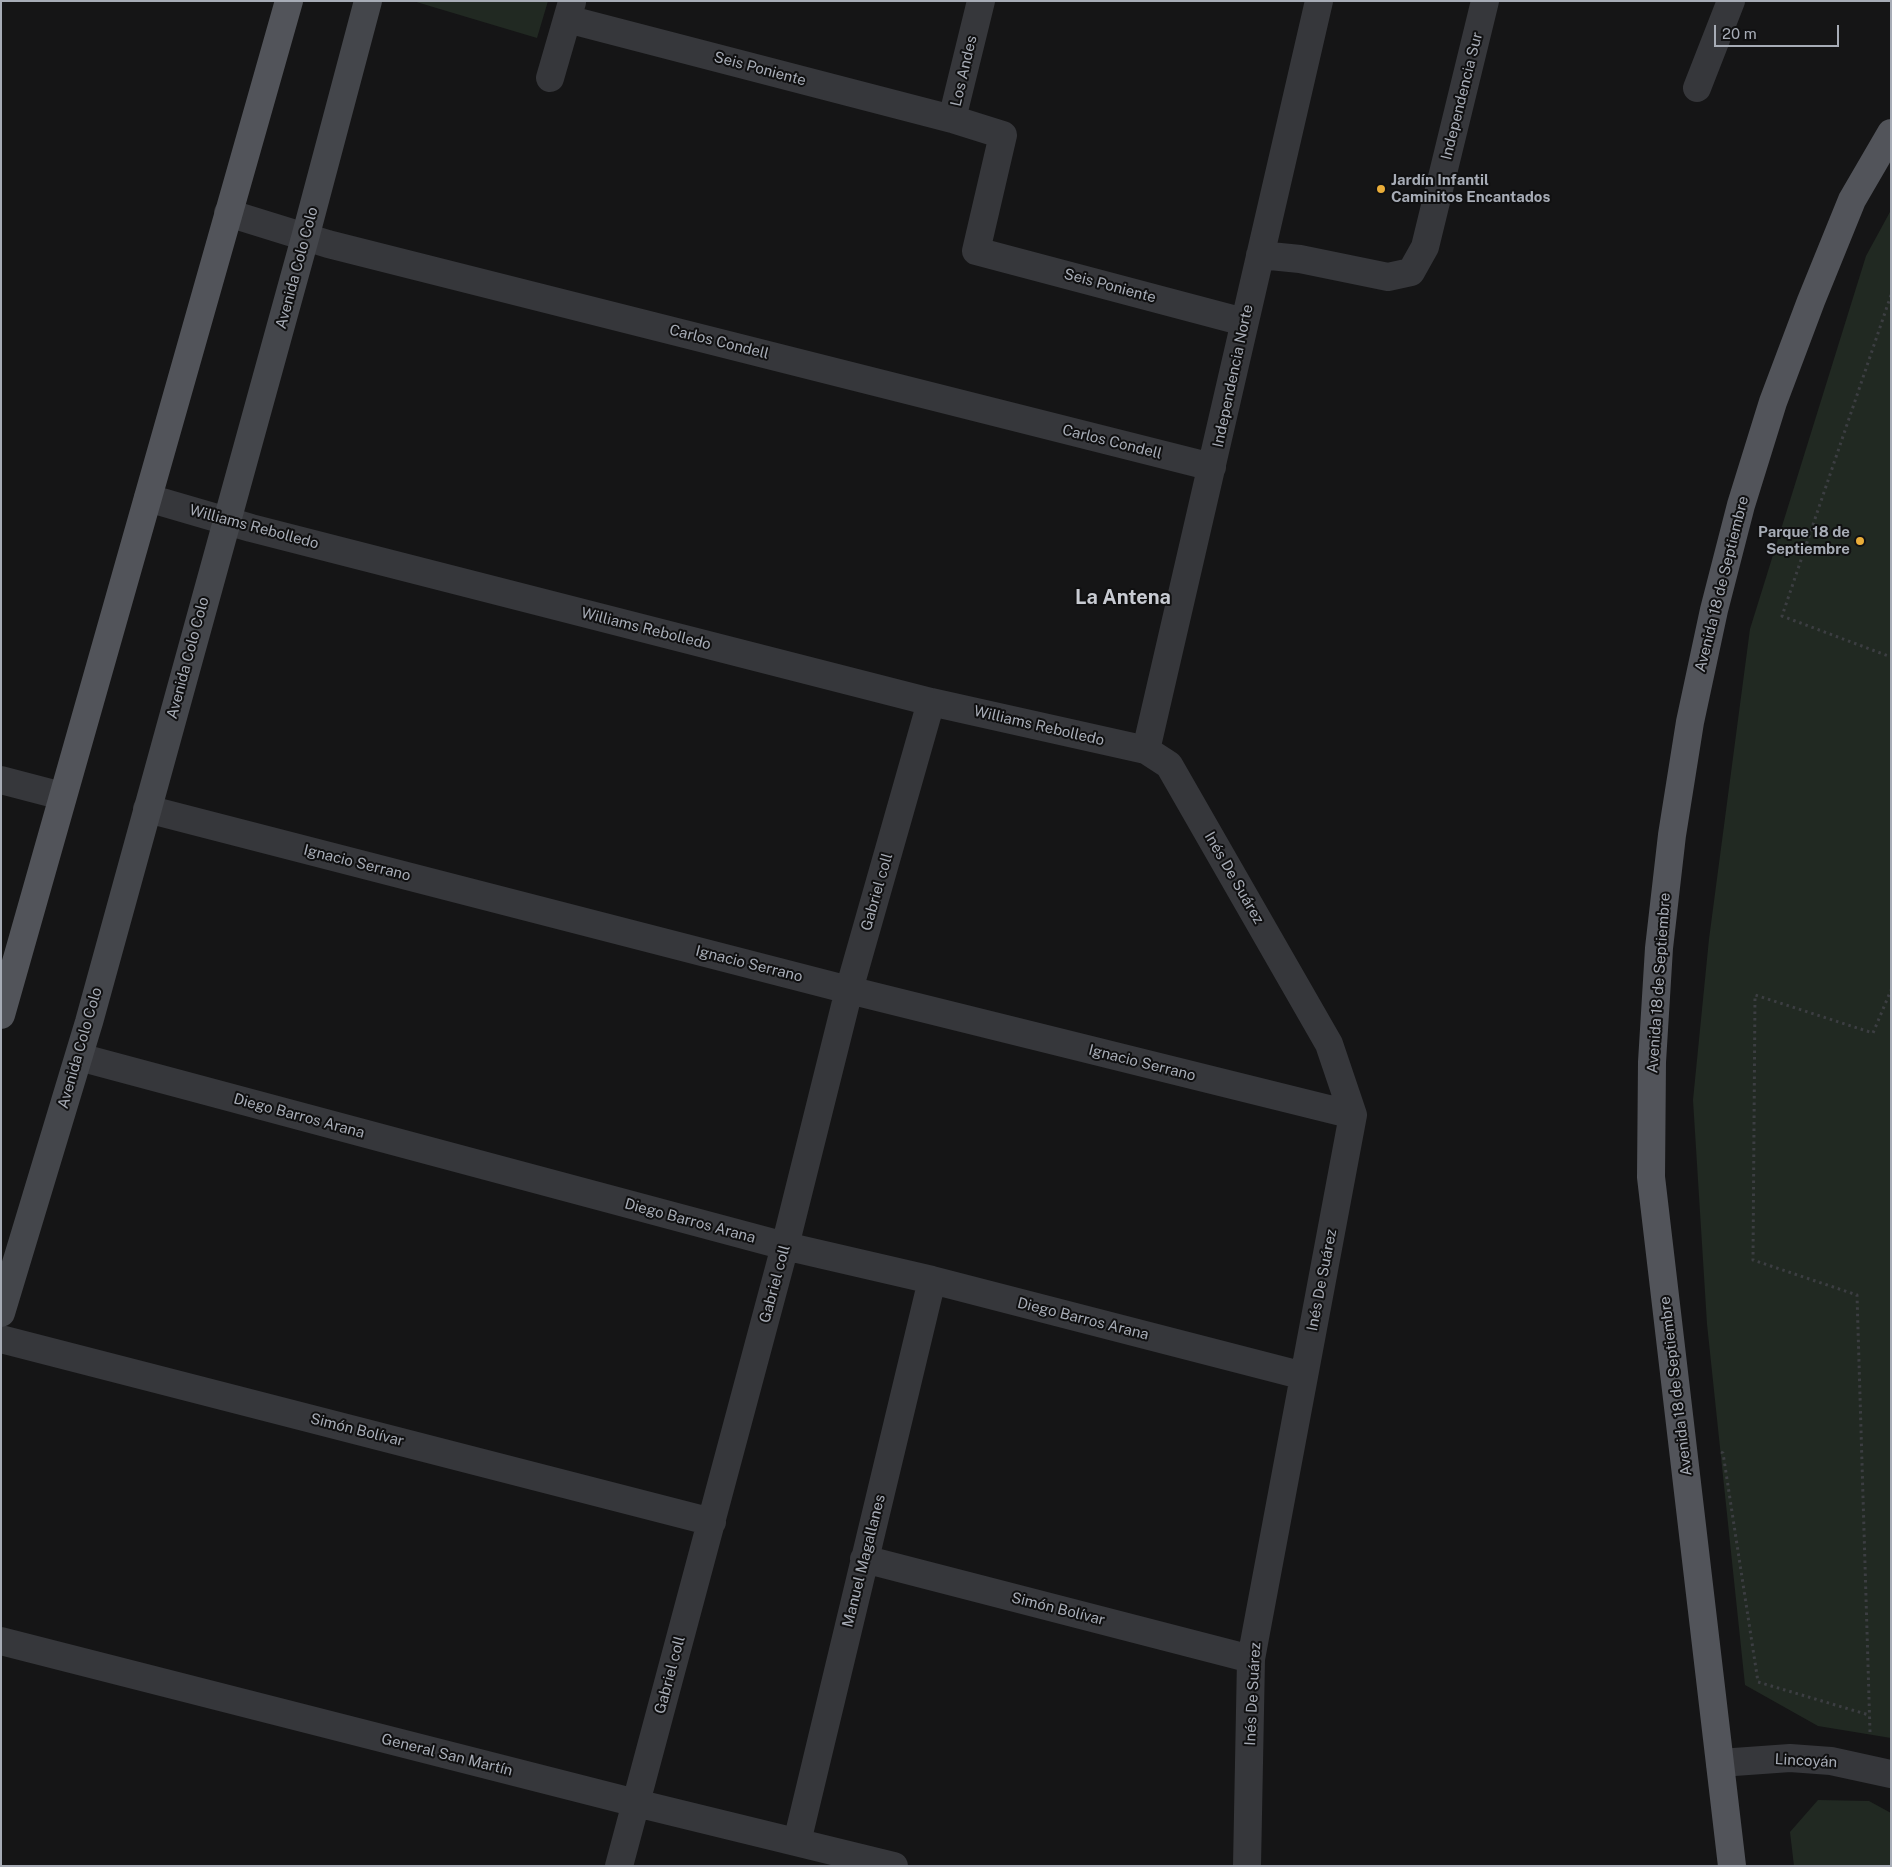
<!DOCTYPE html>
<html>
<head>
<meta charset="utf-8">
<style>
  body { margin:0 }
  #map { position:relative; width:1892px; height:1867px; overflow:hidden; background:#151516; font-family:"Public Sans",sans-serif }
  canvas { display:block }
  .frame { position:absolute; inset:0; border:2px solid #a7acb6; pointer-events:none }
  .scale { position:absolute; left:1714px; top:25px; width:125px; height:22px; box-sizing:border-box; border:2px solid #a7acb6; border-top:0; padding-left:6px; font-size:15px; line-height:18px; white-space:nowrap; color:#a7acb6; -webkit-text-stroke:4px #101011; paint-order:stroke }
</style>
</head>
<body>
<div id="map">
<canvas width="1892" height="1867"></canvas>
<div class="frame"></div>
<div class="scale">20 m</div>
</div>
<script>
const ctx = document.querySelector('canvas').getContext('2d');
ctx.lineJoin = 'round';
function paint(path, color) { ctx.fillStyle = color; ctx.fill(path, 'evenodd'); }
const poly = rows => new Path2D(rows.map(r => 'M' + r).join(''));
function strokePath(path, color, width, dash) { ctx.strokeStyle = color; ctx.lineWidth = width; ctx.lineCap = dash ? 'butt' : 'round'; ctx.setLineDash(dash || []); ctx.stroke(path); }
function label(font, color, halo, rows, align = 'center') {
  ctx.font = font + ' "Public Sans",sans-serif'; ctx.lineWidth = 4; ctx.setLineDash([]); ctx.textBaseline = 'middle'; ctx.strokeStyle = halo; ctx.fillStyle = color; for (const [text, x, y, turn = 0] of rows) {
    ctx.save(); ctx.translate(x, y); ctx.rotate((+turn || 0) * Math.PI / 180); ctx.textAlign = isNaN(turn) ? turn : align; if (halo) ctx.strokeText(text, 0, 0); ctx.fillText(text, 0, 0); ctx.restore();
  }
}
const green = poly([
  [413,1,548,1,537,38],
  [1891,210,1891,1738,1818,1726,1745,1685,1707,1324,1693,1100,1709,939,1750,629,1866,256],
  [1818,1800,1869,1801,1891,1813,1891,1866,1794,1866,1790,1832]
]);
const path = poly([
  [1891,295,1782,616,1891,657],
  [1721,1452,1723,1453,1758,1682,1869,1715],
  [1870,1732,1857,1295,1753,1260,1755,995,1873,1033,1891,990]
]);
const street = poly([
  [981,1,952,119,1003,135,976,251,1244,322],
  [567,19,952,119],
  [550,78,572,2],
  [1697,88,1731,1],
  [228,213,328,244,1212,467],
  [1260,255,1300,259,1388,277,1411,272,1425,247,1485,1],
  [148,498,251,528,931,702,1146,750,1169,765,1329,1044,1353,1115,1251,1659,1247,1866],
  [1146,750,1319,1],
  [1,780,62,796],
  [147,809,849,990,1353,1115],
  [79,1057,785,1246,932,1280,1304,1376],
  [1,1339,712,1522],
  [864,1559,1251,1659],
  [1,1641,636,1803,894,1866],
  [1720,1763,1790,1758,1831,1761,1891,1774],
  [797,1842,932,1280],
  [619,1866,785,1246,849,990,931,702]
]);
const secondary = poly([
  [1,1313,89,1022,305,238,368,1]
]);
const primary = poly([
  [1,1015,289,1],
  [1732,1866,1651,1177,1652,1062,1659,948,1672,835,1690,722,1714,610,1741,505,1773,402,1811,301,1852,200,1891,133]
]);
const markers = [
  [1381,189,5,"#eaad39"],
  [1860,541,5,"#eaad39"]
];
const streetNames = [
  ["Seis Poniente",760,69,15],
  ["Los Andes",964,71,-77],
  ["Independencia Sur",1462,96,-76],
  ["Avenida Colo Colo",297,268,-75],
  ["Seis Poniente",1110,286,15],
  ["Carlos Condell",719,342,14],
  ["Independencia Norte",1233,376,-78],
  ["Carlos Condell",1112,442,14],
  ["Williams Rebolledo",254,527,15],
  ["Avenida 18 de Septiembre",1722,584,-76],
  ["Williams Rebolledo",646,629,14],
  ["Avenida Colo Colo",188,658,-75],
  ["Williams Rebolledo",1039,726,13],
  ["Ignacio Serrano",357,863,14],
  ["Inés De Suárez",1234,878,60],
  ["Gabriel coll",877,892,-74],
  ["Ignacio Serrano",749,964,14],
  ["Avenida 18 de Septiembre",1659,983,-86],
  ["Avenida Colo Colo",80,1048,-74],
  ["Ignacio Serrano",1142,1063,14],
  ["Diego Barros Arana",299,1116,15],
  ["Diego Barros Arana",690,1221,15],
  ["Inés De Suárez",1322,1280,-79],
  ["Gabriel coll",775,1284,-75],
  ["Diego Barros Arana",1083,1319,14],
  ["Avenida 18 de Septiembre",1676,1386,-97],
  ["Simón Bolívar",357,1430,14],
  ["Manuel Magallanes",864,1561,-76],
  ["Simón Bolívar",1058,1609,14],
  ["Gabriel coll",670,1675,-75],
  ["Inés De Suárez",1253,1694,-87],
  ["General San Martín",447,1755,14],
  ["Lincoyán",1806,1761,3]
];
const poiNames = [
  ["Jardín Infantil",1391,180],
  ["Caminitos Encantados",1391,197],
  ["Parque 18 de",1850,532,"right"],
  ["Septiembre",1850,549,"right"]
];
const districtNames = [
  ["La Antena",1123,598]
];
paint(green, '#212922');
strokePath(path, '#3c3e42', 3, [2.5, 4]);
strokePath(street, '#36373b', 28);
strokePath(secondary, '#44464b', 28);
strokePath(primary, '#52545a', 28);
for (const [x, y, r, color] of markers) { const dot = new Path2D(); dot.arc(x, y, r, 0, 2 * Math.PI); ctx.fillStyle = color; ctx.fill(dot); strokePath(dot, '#101011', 2); }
label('15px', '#a7acb6', '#101011', streetNames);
label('bold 15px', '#a7acb6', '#101011', poiNames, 'left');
label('bold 20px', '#c8cbd2', '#101011', districtNames);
</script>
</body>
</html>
